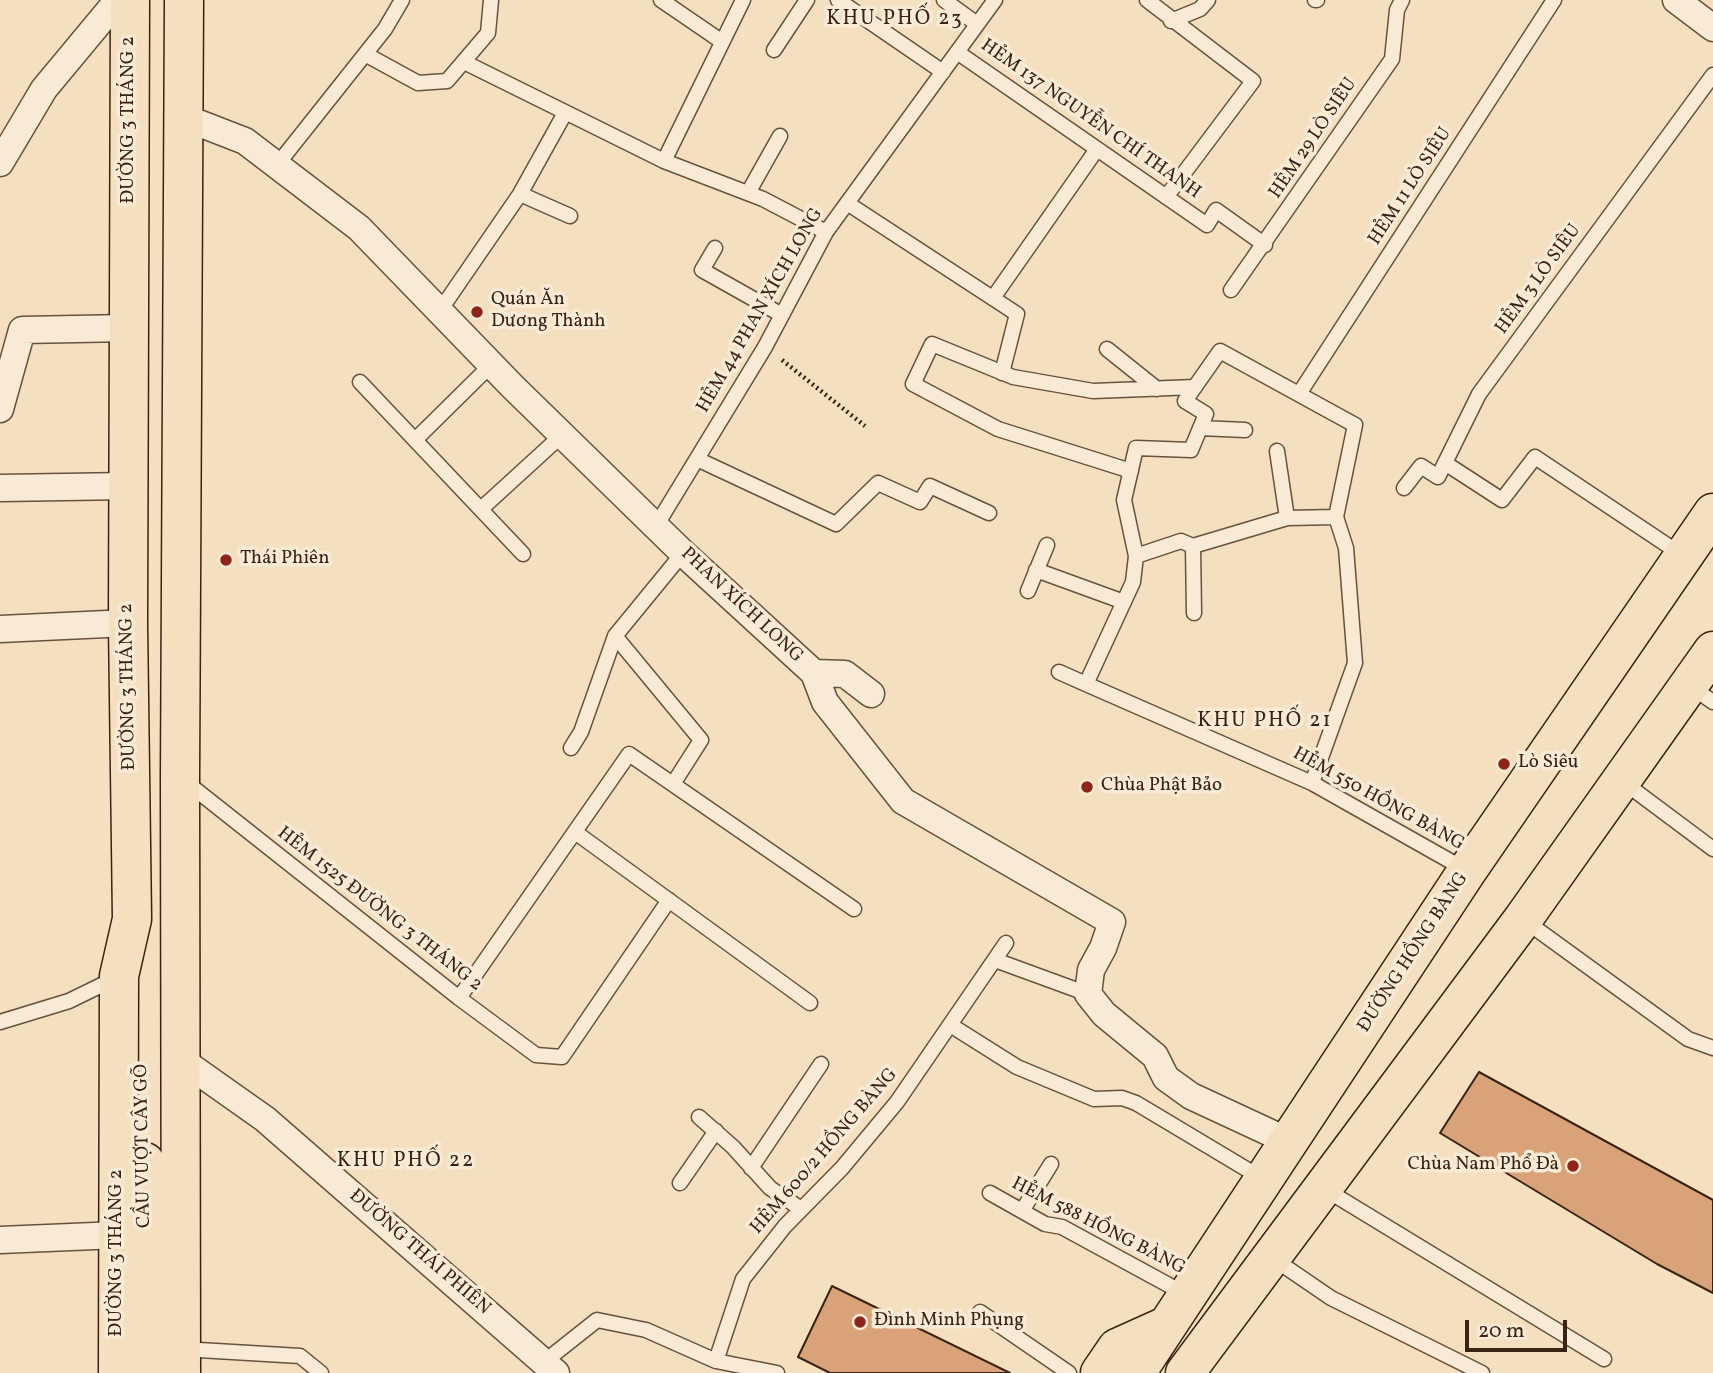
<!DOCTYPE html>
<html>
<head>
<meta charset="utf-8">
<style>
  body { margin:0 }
  #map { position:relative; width:1713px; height:1373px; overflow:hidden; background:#f4dfbe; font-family:Vollkorn,serif }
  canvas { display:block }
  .scale { position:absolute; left:1465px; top:1320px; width:102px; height:32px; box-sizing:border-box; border:4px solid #382314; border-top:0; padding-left:9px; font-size:21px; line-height:24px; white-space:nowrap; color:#382314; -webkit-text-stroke:5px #f8ead5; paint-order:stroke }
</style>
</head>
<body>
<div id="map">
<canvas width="1713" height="1373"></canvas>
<div class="scale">20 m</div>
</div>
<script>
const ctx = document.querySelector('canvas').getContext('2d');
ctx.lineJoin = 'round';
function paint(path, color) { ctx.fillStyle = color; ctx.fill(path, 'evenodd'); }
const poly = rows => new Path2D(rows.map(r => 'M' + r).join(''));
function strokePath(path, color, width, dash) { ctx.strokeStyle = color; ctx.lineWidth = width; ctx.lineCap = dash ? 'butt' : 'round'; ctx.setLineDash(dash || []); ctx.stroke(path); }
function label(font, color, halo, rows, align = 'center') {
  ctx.font = font + ' Vollkorn,serif'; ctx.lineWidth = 7; ctx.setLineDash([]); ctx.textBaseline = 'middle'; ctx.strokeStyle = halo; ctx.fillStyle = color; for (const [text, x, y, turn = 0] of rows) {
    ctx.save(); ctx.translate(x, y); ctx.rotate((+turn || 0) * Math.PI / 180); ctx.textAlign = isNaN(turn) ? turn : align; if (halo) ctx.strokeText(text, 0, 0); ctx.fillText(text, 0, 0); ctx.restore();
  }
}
const building = poly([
  [1479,1072,1713,1200,1713,1293,1657,1264,1440,1133,1479,1072],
  [832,1286,1010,1373,830,1373,798,1357,832,1286]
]);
const path = poly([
  [782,360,865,426]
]);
const lane = poly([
  [661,0,721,41],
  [838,0,943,72],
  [944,0,977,24],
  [1147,0,1253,81,1166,197],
  [1315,0,1317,0],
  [1171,21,1200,9,1208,0],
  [774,50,807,0],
  [957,52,1207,225,1216,210,1265,245],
  [365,54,418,83,447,81,488,33,491,0],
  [464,62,664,161,763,199,826,232],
  [664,161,743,0],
  [277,165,385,29,402,0],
  [748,193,780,136],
  [520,194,570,216],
  [847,203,1017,314,1002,373],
  [715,248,702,270,782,315],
  [1231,290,1392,59,1397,10,1402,0],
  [993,298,1097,149],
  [439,312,520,194,565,113],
  [1107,349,1157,389],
  [360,382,523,554],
  [1299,394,1554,0],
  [1200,428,1245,430],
  [415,440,491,365],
  [1277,451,1287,518,1336,517],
  [697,459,836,524,878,483,920,502,930,486,989,513],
  [1445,463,1502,500,1535,457,1682,555],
  [1131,471,998,429,913,384,932,344,1013,377,1093,391,1195,387],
  [1404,488,1421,466,1438,477,1479,394,1713,75],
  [481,509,562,435],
  [656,526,765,347,826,232,995,0],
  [1193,546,1194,613],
  [1136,556,1181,541,1193,546,1287,518],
  [1036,570,1124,602],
  [1028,591,1047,545],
  [615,636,701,740,673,784],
  [1059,672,1086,684],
  [1690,686,1713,702],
  [571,748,581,732,615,636,683,553],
  [1622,781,1713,849],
  [186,782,459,998,536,1055,562,1057,669,900],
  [1312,783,1355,663,1346,548,1336,517,1355,425,1220,351,1185,401,1206,414,1191,450,1136,448,1124,500,1136,556,1133,582,1086,684,1312,783,1466,870],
  [575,832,810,1003],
  [1524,920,1688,1039,1713,1048],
  [995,960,1088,994],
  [459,998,629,754,854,909],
  [0,1022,69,1001,116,978],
  [952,1026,1017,1067,1094,1099,1122,1098,1136,1103,1263,1179],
  [699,1117,733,1147,770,1188,801,1209],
  [751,1168,821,1064],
  [680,1183,716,1131],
  [1323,1188,1604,1359],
  [990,1193,1045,1224,1062,1227,1187,1295],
  [1022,1211,1051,1164],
  [1271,1257,1331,1298,1482,1373],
  [980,1312,1069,1373],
  [182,1349,300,1356,321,1373],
  [716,1361,743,1279,785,1226,842,1168,897,1102,1006,943],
  [544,1362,597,1320,646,1330,716,1361,777,1373]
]);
const street = poly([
  [1676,0,1713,28],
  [183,117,245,141,359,228,512,386,683,553,814,673,825,702,903,801,1112,922,1103,948,1091,970,1088,994,1104,1014,1155,1056,1166,1078,1191,1096,1290,1142],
  [0,163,44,89,118,0],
  [0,409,22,330,129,328],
  [0,488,128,486],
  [0,629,128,623],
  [814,673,845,674,871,694],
  [180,1059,265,1119,556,1373],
  [0,1240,118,1235]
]);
const primary = poly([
  [145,1162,147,1373],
  [118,1373,119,976,132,919,128,623,130,0],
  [181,1373,180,777,184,0],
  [1100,1373,1117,1348,1166,1326],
  [1136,1373,1467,871,1713,513],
  [1185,1373,1523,919,1713,651]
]);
const markers = [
  [477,312,7,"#8f2418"],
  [226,560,7,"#8f2418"],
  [1504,764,7,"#8f2418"],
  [1087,787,7,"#8f2418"],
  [1573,1166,7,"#8f2418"],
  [860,1322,7,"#8f2418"]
];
const streetNames = [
  ["ĐƯỜNG 3 THÁNG 2",130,120,-90],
  ["HẺM 137 NGUYỄN CHÍ THANH",1090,120,35],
  ["HẺM 29 LÒ SIÊU",1314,139,-56],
  ["HẺM 11 LÒ SIÊU",1411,187,-57],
  ["HẺM 3 LÒ SIÊU",1539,280,-54],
  ["HẺM 44 PHAN XÍCH LONG",761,311,-60],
  ["PHAN XÍCH LONG",741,606,43],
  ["ĐƯỜNG 3 THÁNG 2",129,687,-91],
  ["HẺM 550 HỒNG BÀNG",1378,800,29],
  ["HẺM 1525 ĐƯỜNG 3 THÁNG 2",379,910,38],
  ["ĐƯỜNG HỒNG BÀNG",1414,953,-57],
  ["CẦU VƯỢT CÂY GÕ",144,1146,-91],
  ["HẺM 600/2 HỒNG BÀNG",825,1152,-49],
  ["HẺM 588 HỒNG BÀNG",1098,1227,27],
  ["ĐƯỜNG 3 THÁNG 2",118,1253,-90],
  ["ĐƯỜNG THÁI PHIÊN",419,1253,41]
];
const poiNames = [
  ["Quán Ăn",491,301],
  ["Dương Thành",491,323],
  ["Thái Phiên",240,560],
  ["Lò Siêu",1518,764],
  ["Chùa Phật Bảo",1101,787],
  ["Chùa Nam Phổ Đà",1559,1166,"right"],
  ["Đình Minh Phụng",874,1322]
];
const neighbourhoodNames = [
  ["KHU PHỐ 23",895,20],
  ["KHU PHỐ 21",1265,722],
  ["KHU PHỐ 22",406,1162]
];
paint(building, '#d9a279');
strokePath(building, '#382314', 2);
strokePath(lane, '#67523e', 17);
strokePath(street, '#67523e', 29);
strokePath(primary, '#382314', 41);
strokePath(path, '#382314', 4.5, [2, 3.5]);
strokePath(lane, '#f8ead5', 14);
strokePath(street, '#f8ead5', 26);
strokePath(primary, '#f4dfbe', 38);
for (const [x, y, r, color] of markers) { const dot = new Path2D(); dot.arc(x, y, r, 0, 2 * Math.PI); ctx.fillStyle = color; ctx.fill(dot); strokePath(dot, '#f8ead5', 2.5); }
label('19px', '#382314', '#f8ead5', streetNames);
label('19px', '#382314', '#f8ead5', poiNames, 'left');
ctx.letterSpacing = '2px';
label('21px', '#382314', '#f8ead5', neighbourhoodNames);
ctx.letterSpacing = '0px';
</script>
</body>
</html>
